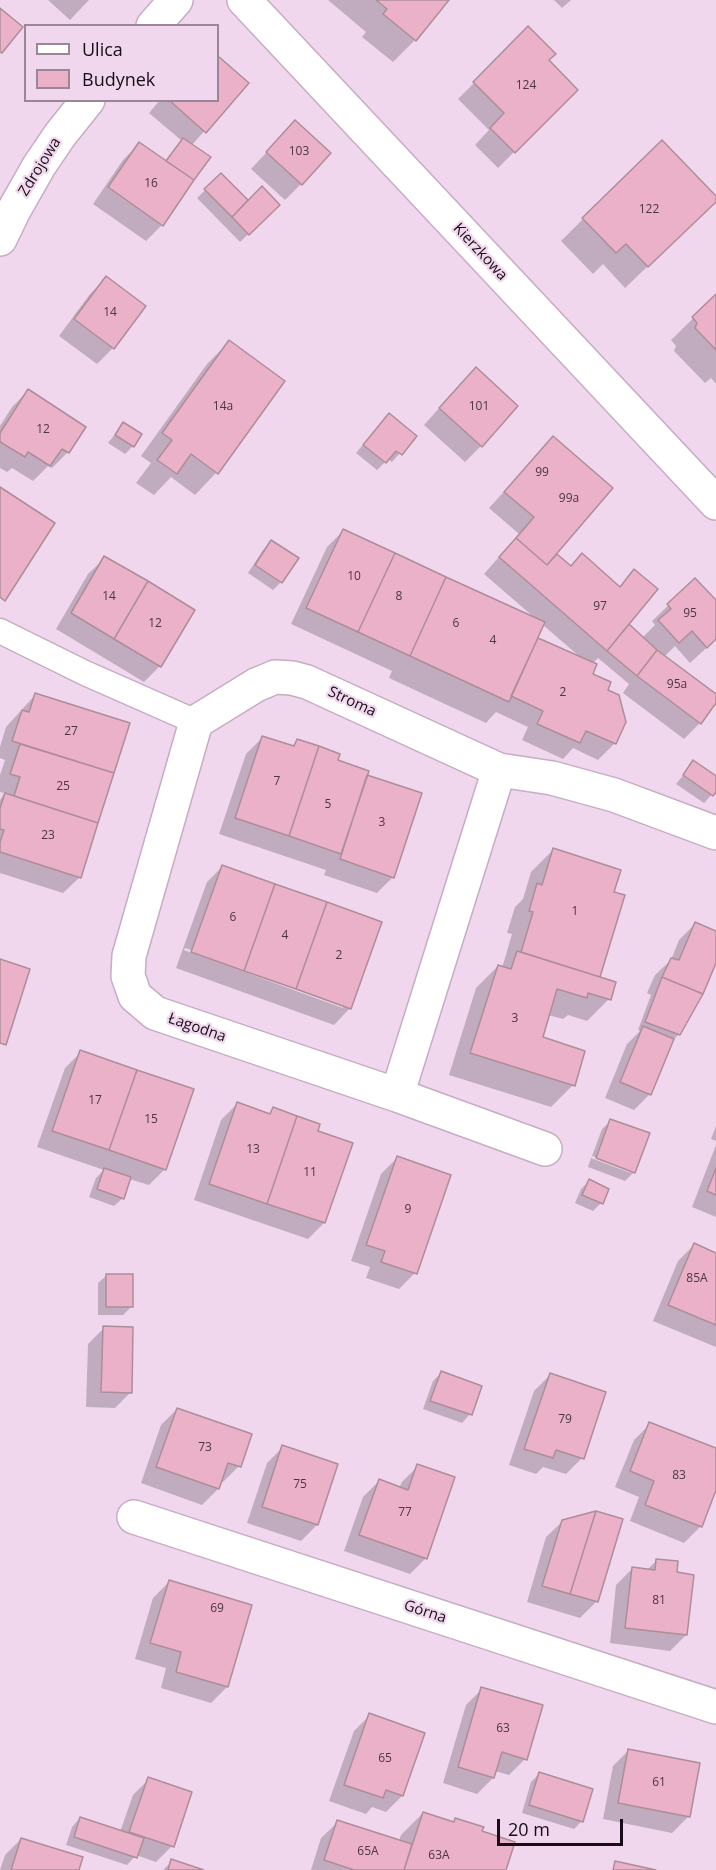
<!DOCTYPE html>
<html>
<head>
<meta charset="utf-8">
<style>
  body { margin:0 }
  #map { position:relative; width:716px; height:1870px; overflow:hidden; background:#f1d7ee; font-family:"Open Sans",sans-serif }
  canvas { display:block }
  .legend { position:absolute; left:24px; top:24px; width:195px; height:78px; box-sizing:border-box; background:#f1d7ee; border:2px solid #998697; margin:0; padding:8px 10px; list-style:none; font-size:18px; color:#160d15 }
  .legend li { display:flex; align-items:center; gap:12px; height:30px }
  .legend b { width:30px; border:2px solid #998697 }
  .scale { position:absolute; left:497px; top:1819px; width:126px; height:27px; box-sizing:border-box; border:3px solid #160d15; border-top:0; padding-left:8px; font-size:18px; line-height:21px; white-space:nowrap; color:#160d15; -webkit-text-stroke:4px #f1d7ee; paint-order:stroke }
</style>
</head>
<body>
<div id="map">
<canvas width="716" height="1870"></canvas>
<ul class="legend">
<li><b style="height:8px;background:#fff"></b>Ulica</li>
<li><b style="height:16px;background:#ebb1c8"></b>Budynek</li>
</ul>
<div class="scale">20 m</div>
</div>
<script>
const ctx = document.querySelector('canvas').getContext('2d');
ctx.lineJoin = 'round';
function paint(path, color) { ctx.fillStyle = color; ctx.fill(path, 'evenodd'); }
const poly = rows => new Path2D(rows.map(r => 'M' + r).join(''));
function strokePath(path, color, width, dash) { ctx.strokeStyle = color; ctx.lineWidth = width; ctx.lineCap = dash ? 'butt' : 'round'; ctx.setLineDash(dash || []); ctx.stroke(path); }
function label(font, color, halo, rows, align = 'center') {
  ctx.font = font + ' "Open Sans",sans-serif'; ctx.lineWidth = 4.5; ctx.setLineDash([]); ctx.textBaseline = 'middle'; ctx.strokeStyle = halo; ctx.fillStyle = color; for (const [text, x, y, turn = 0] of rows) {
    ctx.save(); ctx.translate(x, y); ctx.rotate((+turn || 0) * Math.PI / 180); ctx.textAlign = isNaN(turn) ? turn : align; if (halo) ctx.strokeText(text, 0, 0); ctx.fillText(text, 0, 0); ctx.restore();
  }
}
const shadow = poly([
  [48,0,89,0,70,20],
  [328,0,448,0,415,40,393,62,362,37,366,32],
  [554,0,571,0,562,8],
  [528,29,547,60,576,90,498,168,475,145,489,130,458,99],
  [218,58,247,83,192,145,162,225,146,241,93,204,123,160,139,144,165,162,182,141,149,113,160,100,218,100],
  [280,138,301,184,285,200,251,169],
  [221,175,248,203,278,205,240,242,197,198],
  [716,198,695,221,625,288,603,264,593,274,561,241,583,219],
  [106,278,144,307,113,348,97,364,59,336,90,294],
  [716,296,716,384,711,378,705,383,674,351,676,346,671,340],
  [229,342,283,381,216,473,195,495,171,477,154,495,136,483,151,463,141,456,207,364],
  [460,385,481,446,465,462,424,425],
  [28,391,84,427,68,452,52,468,48,466,33,481,12,468,7,472,0,468,0,426,12,407],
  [381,423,415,436,392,462,388,459,377,470,356,453],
  [123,424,133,446,125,454,108,443],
  [553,438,555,554,570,567,582,555,619,587,634,572,623,630,642,638,655,625,652,621,695,580,716,602,716,639,690,663,675,646,664,657,716,696,716,701,700,723,684,739,623,693,629,684,598,658,592,664,591,675,606,691,625,722,615,743,598,760,573,748,563,759,522,740,528,727,496,712,486,723,389,678,392,671,291,624,327,547,343,531,536,619,484,574,519,534,489,508],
  [543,625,580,657,580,658,536,638],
  [271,542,281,582,273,590,248,573,263,550],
  [105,558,160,666,144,682,56,629,88,574],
  [36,694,128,724,80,877,63,893,0,873,0,800,4,793,0,792,0,775,5,760,0,758,0,747,6,727],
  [262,738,291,747,297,741,365,776,393,877,377,893,324,875,326,870,219,834,246,754],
  [694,762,716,778,716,790,704,803,676,784],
  [553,850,612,893,598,978,609,999,587,1021,568,1015,563,1019,548,1015,541,1038,573,1085,551,1107,449,1075,476,988,498,966,502,968,512,934,507,933,515,907,523,899,531,872],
  [223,866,350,1008,334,1025,176,968,207,882],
  [185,948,343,1005,343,1008,184,950],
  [695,924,716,932,716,959,679,1034,672,1041,650,1094,634,1110,605,1098,627,1044,640,1031,638,1030,651,995,647,993,655,975,671,960,679,940],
  [81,1052,165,1169,149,1185,129,1179,123,1198,114,1206,89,1197,96,1178,104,1170,37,1147,65,1068],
  [237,1104,268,1114,273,1109,316,1132,324,1223,308,1239,194,1200,221,1120],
  [611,1121,634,1172,625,1181,588,1167,591,1158,631,1173,631,1170,592,1156,602,1129],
  [716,1126,716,1141,711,1139],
  [716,1145,716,1217,692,1207],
  [397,1158,415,1273,399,1289,366,1278,370,1267,351,1261,381,1174],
  [589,1181,601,1203,593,1211,575,1203,581,1189],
  [694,1245,716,1254,716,1347,653,1321,678,1261],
  [107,1275,132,1306,123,1315,98,1315,98,1283],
  [104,1328,131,1392,115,1408,86,1407,88,1344],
  [441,1373,470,1414,462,1423,423,1409,433,1381],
  [550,1375,582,1458,566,1474,543,1467,536,1474,509,1465,534,1391],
  [177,1409,239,1466,223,1482,220,1481,218,1489,202,1505,141,1483,161,1425],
  [650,1424,716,1450,716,1486,700,1527,684,1543,630,1521,639,1497,615,1487,634,1440],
  [283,1447,317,1525,301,1541,247,1523,267,1463],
  [418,1466,426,1558,410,1574,344,1551,363,1497,379,1481,399,1488,402,1482],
  [621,1520,596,1602,580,1618,527,1602,546,1537,563,1521],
  [657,1560,686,1635,670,1651,610,1643,616,1585,632,1569,647,1570],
  [169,1582,227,1687,211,1703,161,1688,166,1668,135,1659,153,1598],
  [482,1689,525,1759,509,1775,495,1771,493,1778,477,1794,443,1783,466,1705],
  [370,1715,423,1734,402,1796,386,1812,372,1807,366,1814,329,1801,354,1731],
  [629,1750,698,1764,688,1817,672,1833,603,1819,613,1766],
  [539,1774,582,1821,574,1829,522,1813,531,1782],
  [149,1779,172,1846,156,1862,136,1855,127,1865,66,1845,72,1827,80,1818,120,1832,133,1795],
  [423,1813,452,1823,456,1819,480,1832,505,1870,311,1870,321,1838,338,1822,399,1841,401,1835],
  [21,1839,78,1870,0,1870,5,1855],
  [172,1861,199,1870,163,1870]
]);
const building = poly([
  [376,0,449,0,416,41,383,14,387,9,376,0],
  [0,8,23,27,2,53,0,52,0,8],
  [528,26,556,54,549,60,578,90,515,153,490,128,504,113,473,82,528,26],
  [218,56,249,83,206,133,169,100,218,100,218,56],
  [295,120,331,153,302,185,266,152,295,120],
  [183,138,211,157,194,180,166,161,183,138],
  [662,140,716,196,716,202,648,267,626,244,616,253,582,218,662,140],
  [139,142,194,180,163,226,108,187,139,142],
  [221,173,248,200,232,217,204,189,221,173],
  [262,186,280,205,249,235,232,217,262,186],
  [106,276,146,306,114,349,74,319,106,276],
  [716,294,716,350,695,328,697,323,692,317,716,294],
  [229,340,285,381,218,474,191,454,177,474,157,460,172,440,162,433,229,340],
  [476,367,518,406,482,447,439,408,476,367],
  [28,389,86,427,69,453,62,449,50,466,28,452,25,457,0,442,0,433,28,389],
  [389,413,417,436,402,455,396,451,386,463,363,445,389,413],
  [123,422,142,434,134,447,115,435,123,422],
  [553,436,613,488,547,565,516,538,534,517,504,492,553,436],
  [0,487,55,523,5,601,0,597,0,487],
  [343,529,395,553,358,632,306,608,343,529],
  [516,538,547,565,557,554,571,566,582,553,620,587,634,569,658,589,607,651,499,557,516,538],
  [271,540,299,558,282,583,255,565,271,540],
  [395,553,446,577,410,656,358,632,395,553],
  [104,556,148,581,114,639,71,613,104,556],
  [446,577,545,622,509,702,410,656,446,577],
  [695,578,716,600,716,639,707,648,692,631,679,643,658,620,671,609,667,604,695,578],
  [148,581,195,610,161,667,114,639,148,581],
  [629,624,657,650,637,676,607,651,629,624],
  [538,638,597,664,593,674,611,682,608,690,619,695,626,722,616,744,586,731,580,743,537,724,543,711,511,696,538,638],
  [657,650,716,694,716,703,701,724,637,676,657,650],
  [35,693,130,723,114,773,12,741,22,710,29,712,35,693],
  [262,736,294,746,297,739,319,746,289,836,235,818,262,736],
  [20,744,114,773,98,823,14,796,20,777,10,774,20,744],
  [319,746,340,754,338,760,369,771,341,854,289,836,319,746],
  [693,760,716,776,716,792,713,796,683,775,693,760],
  [367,775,422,793,394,878,340,859,367,775],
  [5,793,98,823,81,878,0,852,0,842,4,830,0,829,0,808,5,793],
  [553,848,621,870,614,892,625,895,600,977,521,952,533,912,529,911,537,883,542,885,553,848],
  [222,865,275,884,244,971,191,952,222,865],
  [275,884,327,902,296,989,244,971,275,884],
  [327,902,382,922,351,1009,296,989,327,902],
  [695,922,716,931,716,963,703,994,662,977,671,958,679,960,695,922],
  [517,951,616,982,611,1000,588,993,587,998,557,989,543,1037,585,1051,575,1086,470,1053,498,965,511,969,517,951],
  [0,959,30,969,6,1045,0,1043,0,959],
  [662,977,703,994,680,1035,645,1022,662,977],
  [643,1026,674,1039,651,1095,620,1082,643,1026],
  [80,1050,137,1070,109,1150,52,1131,80,1050],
  [137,1070,194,1089,166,1170,109,1150,137,1070],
  [237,1102,270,1114,273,1107,297,1116,267,1204,209,1184,237,1102],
  [297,1116,320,1124,318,1131,353,1143,325,1223,267,1204,297,1116],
  [610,1119,650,1133,635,1173,596,1158,610,1119],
  [397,1156,451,1175,417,1274,381,1262,385,1251,366,1245,397,1156],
  [104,1168,131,1177,124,1199,97,1189,104,1168],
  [716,1168,716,1195,707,1191,716,1168],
  [589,1179,609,1189,603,1204,582,1195,589,1179],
  [694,1243,716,1253,716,1325,668,1305,694,1243],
  [106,1274,133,1274,133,1307,106,1307,106,1274],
  [103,1326,133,1327,132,1393,101,1392,103,1326],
  [441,1371,482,1386,472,1415,430,1401,441,1371],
  [550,1373,606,1392,584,1459,556,1450,553,1458,524,1449,550,1373],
  [177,1408,252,1434,241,1467,228,1463,219,1489,156,1467,177,1408],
  [649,1422,716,1448,716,1490,702,1527,645,1505,654,1481,630,1471,649,1422],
  [282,1445,338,1464,318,1525,262,1507,282,1445],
  [417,1464,455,1477,427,1559,359,1535,379,1479,408,1490,417,1464],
  [596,1511,623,1519,598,1602,570,1594,596,1511],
  [596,1511,570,1594,542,1586,562,1520,596,1511],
  [656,1559,678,1561,677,1572,694,1575,687,1635,625,1628,632,1567,655,1570,656,1559],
  [169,1580,252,1605,228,1687,176,1672,181,1652,150,1643,169,1580],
  [481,1687,543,1705,527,1760,502,1752,494,1778,458,1767,481,1687],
  [369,1713,425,1733,403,1796,386,1790,383,1798,344,1785,369,1713],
  [628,1749,700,1763,690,1817,618,1803,628,1749],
  [539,1772,593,1789,583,1822,529,1805,539,1772],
  [148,1777,192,1792,174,1847,129,1832,148,1777],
  [423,1812,454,1822,455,1818,484,1827,482,1831,515,1842,506,1870,404,1870,423,1812],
  [80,1817,144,1838,137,1858,74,1837,80,1817],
  [337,1820,412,1844,404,1870,354,1870,324,1860,337,1820],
  [21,1838,83,1857,79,1870,11,1870,21,1838],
  [171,1859,204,1870,168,1870,171,1859],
  [615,1861,656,1870,613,1870,615,1861]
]);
const service = poly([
  [0,631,85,673,196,722]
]);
const minor = poly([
  [244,0,716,503],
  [499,770,397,1095,155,1013,135,996,128,976,129,956,196,722,256,685,275,677,292,678,307,682,499,770,552,778,614,795,716,833],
  [397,1095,545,1149],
  [134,1517,716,1707]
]);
const tertiary = poly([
  [153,26,176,0],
  [0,239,14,210,39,166,60,135,88,100]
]);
const numberNames = [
  ["124",526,86],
  ["103",299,152],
  ["16",151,184],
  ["122",649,210],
  ["14",110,313],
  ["14a",223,407],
  ["101",479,407],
  ["12",43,430],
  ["99",542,473],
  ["99a",569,499],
  ["10",354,577],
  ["14",109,597],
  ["8",399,597],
  ["97",600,607],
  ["95",690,614],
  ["12",155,624],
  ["6",456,624],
  ["4",493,641],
  ["95a",677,685],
  ["2",563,693],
  ["27",71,732],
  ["7",277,782],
  ["25",63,787],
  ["5",328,805],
  ["3",382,823],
  ["23",48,836],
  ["1",575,912],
  ["6",233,918],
  ["4",285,936],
  ["2",339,956],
  ["3",515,1019],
  ["17",95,1101],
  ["15",151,1120],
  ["13",253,1150],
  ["11",310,1173],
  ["9",408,1210],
  ["85A",697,1279],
  ["79",565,1420],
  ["73",205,1448],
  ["83",679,1476],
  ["75",300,1485],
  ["77",405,1513],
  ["81",659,1601],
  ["69",217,1609],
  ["63",503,1729],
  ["65",385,1759],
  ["61",659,1783],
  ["65A",368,1852],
  ["63A",439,1856]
];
const streetNames = [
  ["Zdrojowa",40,167,-58],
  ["Kierzkowa",480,252,47],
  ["Stroma",352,702,25],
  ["Łagodna",197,1028,19],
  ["Górna",425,1612,18]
];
paint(shadow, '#0003');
paint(building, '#ebb1c8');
strokePath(building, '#ad8d99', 1.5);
strokePath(service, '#c6adc3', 27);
strokePath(minor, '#c6adc3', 36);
strokePath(tertiary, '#c6adc3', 36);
strokePath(service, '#fff', 24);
strokePath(minor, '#fff', 33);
strokePath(tertiary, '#fff', 33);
label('12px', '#4b3642', null, numberNames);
label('15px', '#160d15', '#f1d7ee', streetNames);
</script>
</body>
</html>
